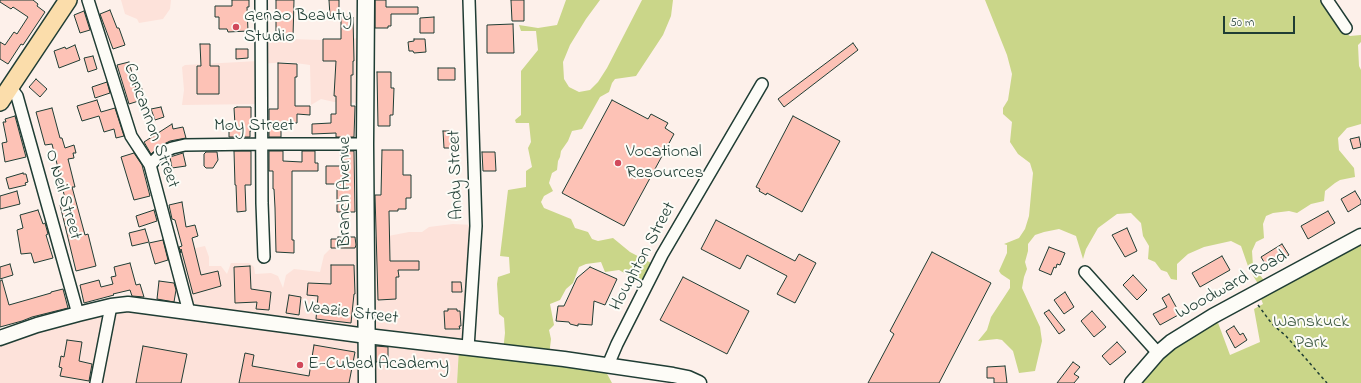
<!DOCTYPE html>
<html>
<head>
<meta charset="utf-8">
<style>
  body { margin:0 }
  #map { position:relative; width:1361px; height:383px; overflow:hidden; background:#fdf0ea; font-family:"Indie Flower",sans-serif }
  canvas { display:block }
  .scale { position:absolute; left:1223px; top:16px; width:72px; height:18px; box-sizing:border-box; border:2px solid #1f3d34; border-top:0; padding-left:5px; font-size:12px; line-height:14px; white-space:nowrap; color:#1f3d34; -webkit-text-stroke:3px #fdfcf7; paint-order:stroke }
</style>
</head>
<body>
<div id="map">
<canvas width="1361" height="383"></canvas>
<div class="scale">50 m</div>
</div>
<script>
const ctx = document.querySelector('canvas').getContext('2d');
ctx.lineJoin = 'round';
function paint(path, color) { ctx.fillStyle = color; ctx.fill(path, 'evenodd'); }
const poly = rows => new Path2D(rows.map(r => 'M' + r).join(''));
function strokePath(path, color, width, dash) { ctx.strokeStyle = color; ctx.lineWidth = width; ctx.lineCap = dash ? 'butt' : 'round'; ctx.setLineDash(dash || []); ctx.stroke(path); }
function label(font, color, halo, rows, align = 'center') {
  ctx.font = font + ' "Indie Flower",sans-serif'; ctx.lineWidth = 4; ctx.setLineDash([]); ctx.textBaseline = 'middle'; ctx.strokeStyle = halo; ctx.fillStyle = color; for (const [text, x, y, turn = 0] of rows) {
    ctx.save(); ctx.translate(x, y); ctx.rotate((+turn || 0) * Math.PI / 180); ctx.textAlign = isNaN(turn) ? turn : align; if (halo) ctx.strokeText(text, 0, 0); ctx.fillText(text, 0, 0); ctx.restore();
  }
}
const built = poly([
  [121,0,171,0,170,9,163,19,139,23,137,19,125,14],
  [258,38,322,40,363,38,361,103,334,102,321,99,311,105,310,65,288,62,259,64,260,104,182,105,184,90,182,67,185,65,258,61],
  [453,224,474,225,465,347,459,348,457,383,0,383,0,337,102,306,185,312,173,253,205,246,209,257,209,266,221,266,227,274,231,263,249,263,254,267,255,274,271,273,278,276,283,288,286,275,294,269,320,272,324,255,331,248,339,244,362,244,365,236,383,237,409,232,422,232,429,227]
]);
const green = poly([
  [566,0,600,0,586,19,570,45,563,62,564,79,569,87,579,92,590,90,598,82,607,68,642,0,673,0,671,16,663,35,636,76,615,79,612,83,609,92,600,97,582,129,572,131,568,141,561,151,560,157,558,161,557,170,552,173,549,183,553,191,544,196,541,202,544,208,571,219,575,228,588,232,592,239,598,241,613,238,630,252,653,264,642,283,619,270,605,272,601,262,586,264,579,267,573,283,566,289,560,300,550,304,554,325,549,330,551,339,549,356,604,368,612,383,457,383,459,348,503,351,505,333,504,318,499,314,497,284,498,277,510,273,509,257,500,256,508,190,526,187,526,171,532,167,528,148,531,142,529,123,516,123,515,120,521,115,521,71,538,50,536,31,521,31,519,25,538,28,557,25],
  [985,0,1332,0,1342,31,1350,36,1361,35,1361,42,1358,45,1359,66,1361,70,1361,124,1347,128,1338,138,1339,150,1354,168,1355,177,1340,180,1335,183,1325,191,1324,201,1311,204,1297,213,1289,211,1273,213,1266,216,1263,224,1264,238,1256,242,1252,251,1253,266,1266,283,1361,232,1361,383,1128,383,1141,366,1217,320,1230,355,1260,342,1254,309,1263,304,1258,291,1260,287,1249,269,1241,246,1231,241,1204,247,1188,254,1177,264,1177,280,1171,279,1167,272,1161,270,1155,262,1148,259,1149,246,1143,236,1141,223,1131,213,1117,214,1098,228,1086,249,1083,259,1076,236,1059,229,1044,232,1035,235,1028,244,1028,251,1025,262,1027,269,1024,277,1022,288,1040,327,1042,341,1035,371,1019,373,1013,351,1002,340,997,339,978,341,987,330,991,317,1010,288,1010,280,1001,274,999,271,1007,253,1007,245,1004,244,1019,238,1025,229,1029,216,1033,173,1030,163,1018,154,1010,142,1012,122,1003,114,1003,108,1008,100,1012,74,1007,55]
]);
const building = poly([
  [0,0,33,0,38,4,37,6,45,12,23,45,21,44,8,64,0,59,0,42,5,45,14,32,17,34,28,17,13,7,11,9,0,2,0,0],
  [232,0,249,0,249,7,247,7,248,31,228,32,227,29,219,29,219,17,215,17,215,6,232,6,232,0],
  [276,0,294,0,293,37,276,37,276,0],
  [329,0,339,0,339,18,331,18,331,16,330,16,329,0],
  [375,0,386,0,386,7,418,7,418,14,391,14,391,26,388,26,388,28,375,28,375,0],
  [511,0,524,0,524,21,512,21,511,0],
  [110,10,117,28,119,28,125,45,113,49,100,14,110,10],
  [84,11,90,30,80,33,74,15,84,11],
  [341,17,353,17,354,61,353,61,353,75,351,75,351,106,355,106,354,137,336,137,336,133,312,134,312,124,331,123,331,114,336,114,336,96,334,96,336,61,323,61,323,39,341,39,341,17],
  [434,17,434,33,420,33,420,18,434,17],
  [513,24,514,53,487,53,487,25,513,24],
  [414,39,425,39,426,52,414,53,413,51,409,51,408,42,414,41,414,39],
  [853,43,858,50,784,107,778,99,853,43],
  [200,44,210,44,210,66,219,66,219,94,197,94,197,66,201,66,200,44],
  [75,45,80,60,59,68,54,51,65,47,66,49,75,45],
  [236,49,248,49,248,58,236,59,236,49],
  [93,56,97,69,88,72,84,58,93,56],
  [129,62,136,88,141,86,145,99,129,104,117,65,129,62],
  [278,63,297,64,297,77,295,77,295,106,310,106,310,115,297,114,297,123,281,123,281,137,269,137,269,109,278,109,278,63],
  [438,68,455,68,455,80,438,80,438,68],
  [377,72,391,72,391,88,394,88,393,115,390,115,390,126,378,126,377,72],
  [36,79,47,89,40,97,29,87,36,79],
  [107,82,110,93,95,98,92,87,107,82],
  [97,100,101,112,115,108,124,136,116,138,114,129,104,132,99,116,82,121,77,106,97,100],
  [612,100,648,119,651,114,668,123,665,128,674,134,624,226,562,193,612,100],
  [161,107,164,117,155,120,151,109,161,107],
  [237,107,251,107,251,131,250,131,250,137,229,137,229,125,235,125,234,108,237,107],
  [52,108,60,138,62,138,65,148,74,145,76,153,73,153,74,158,68,159,75,187,72,187,85,235,88,234,96,266,76,271,60,205,66,203,57,164,52,144,45,145,36,112,52,108],
  [15,116,26,157,5,162,2,143,7,142,3,122,6,122,5,119,15,116],
  [793,116,840,141,802,212,767,193,766,195,759,191,760,189,756,187,793,116],
  [172,124,173,129,183,127,186,138,170,141,160,146,151,154,144,142,172,124],
  [443,131,452,131,452,135,456,135,456,143,453,143,453,148,444,148,443,131],
  [1359,137,1361,147,1353,149,1350,139,1359,137],
  [382,150,403,150,403,175,411,175,411,198,406,198,406,209,398,209,398,211,389,211,390,261,419,261,419,270,398,270,399,277,396,277,396,299,378,300,375,195,381,195,382,150],
  [234,151,251,151,251,185,245,185,246,211,237,212,236,185,235,185,234,151],
  [269,151,283,151,283,161,302,162,302,151,315,151,315,163,318,163,318,171,292,171,292,240,294,240,294,253,276,252,275,208,274,189,273,189,273,171,269,171,269,151],
  [341,151,354,151,355,212,337,212,337,184,326,184,326,166,341,166,341,151],
  [206,152,217,152,218,160,213,168,206,168,204,166,204,154,206,152],
  [482,152,495,152,496,171,483,171,482,152],
  [134,153,142,165,150,196,134,200,121,157,134,153],
  [183,153,186,166,172,168,170,157,183,153],
  [23,173,23,174,26,174,28,182,25,183,26,185,9,189,6,178,23,173],
  [17,191,20,204,0,209,0,196,17,191],
  [1355,191,1361,201,1361,204,1348,212,1341,199,1355,191],
  [182,202,186,227,195,225,198,236,192,238,201,275,218,271,221,286,193,294,181,249,181,253,179,247,182,246,175,220,172,219,169,205,182,202],
  [38,210,43,224,45,223,48,234,46,235,53,258,34,263,31,253,21,254,17,230,23,228,20,215,38,210],
  [154,210,157,221,139,227,136,216,154,210],
  [1328,211,1335,223,1308,239,1301,226,1328,211],
  [716,220,795,261,799,254,816,263,795,303,777,294,787,276,747,255,740,269,701,249,716,220],
  [1127,228,1137,251,1125,257,1112,235,1127,228],
  [145,229,149,242,132,246,129,233,145,229],
  [338,237,355,237,356,245,355,248,331,248,331,239,338,239,338,237],
  [163,240,168,260,155,264,149,243,163,240],
  [1282,244,1289,255,1272,266,1272,265,1267,267,1261,257,1282,244],
  [1049,247,1065,253,1060,265,1057,264,1056,268,1054,267,1051,275,1039,270,1049,247],
  [932,252,991,283,939,383,868,383,894,334,890,331,932,252],
  [1222,256,1230,270,1200,287,1192,273,1222,256],
  [130,263,136,285,140,284,144,297,132,296,130,290,113,294,114,295,84,303,80,285,99,280,101,287,113,284,111,277,116,276,114,267,130,263],
  [10,264,13,275,0,279,0,267,10,264],
  [331,265,354,265,355,294,354,294,351,323,316,319,318,296,307,295,308,283,331,284,331,265],
  [250,266,251,289,271,292,269,310,256,309,257,302,235,303,234,267,250,266],
  [590,267,617,279,605,305,594,301,592,325,578,324,578,326,570,324,569,322,556,321,558,306,564,306,577,278,590,267],
  [1133,275,1147,290,1137,300,1123,285,1133,275],
  [683,277,749,311,727,354,660,320,683,277],
  [2,280,9,305,51,293,51,292,63,289,68,308,32,317,22,321,0,327,0,281,2,280],
  [159,281,174,283,176,290,174,302,157,299,159,281],
  [452,282,461,282,462,292,452,292,452,282],
  [1065,292,1074,307,1064,314,1054,300,1065,292],
  [1169,294,1180,314,1160,325,1153,314,1167,307,1162,298,1169,294],
  [289,295,301,297,299,315,286,313,289,295],
  [448,309,457,309,457,311,460,311,461,326,459,326,460,329,445,329,444,311,448,311,448,309],
  [1049,310,1065,330,1059,334,1044,313,1049,310],
  [1092,311,1106,327,1094,337,1081,321,1092,311],
  [1234,326,1240,335,1243,333,1247,340,1235,348,1226,331,1234,326],
  [67,340,82,342,79,361,92,364,89,381,60,376,62,368,59,367,61,356,64,357,67,340],
  [1117,342,1126,352,1110,365,1102,356,1117,342],
  [314,345,355,352,349,383,239,383,245,353,254,355,252,366,309,376,314,345],
  [143,346,187,354,181,383,136,383,143,346],
  [376,346,388,347,388,362,376,362,376,346],
  [1073,362,1080,367,1074,374,1079,377,1074,383,1057,383,1073,362],
  [1005,366,1007,383,994,383,994,378,987,378,987,367,1005,366]
]);
const path = poly([
  [1258,305,1272,324,1286,336,1327,383]
]);
const minor = poly([
  [88,0,131,136,150,165,189,312],
  [261,0,262,203,264,257],
  [1327,0,1346,28],
  [10,87,17,96,78,314],
  [150,165,163,152,172,148,185,145,261,144,365,144],
  [1085,272,1158,353],
  [468,348,476,226,469,0],
  [608,365,617,344,662,255,762,84],
  [96,383,111,306]
]);
const tertiary = poly([
  [0,338,37,325,78,314,111,306,128,304,367,336,564,359,673,375,688,378,699,383],
  [1132,383,1158,353,1171,342,1213,316,1361,236]
]);
const secondary = poly([
  [366,0,365,144,367,383]
]);
const primary = poly([
  [0,102,68,0]
]);
const markers = [
  [236,27,4,"#d1495b"],
  [618,163,4,"#d1495b"],
  [300,365,4,"#d1495b"]
];
const poiNames = [
  ["Genao Beauty",244,17],
  ["Studio",244,38],
  ["Vocational",626,153],
  ["Resources",626,174],
  ["E-Cubed Academy",308,365]
];
const streetNames = [
  ["Concannon Street",150,126,70],
  ["Moy Street",254,127],
  ["Andy Street",457,175,-92],
  ["Branch Avenue",346,192,-90],
  ["O Neil Street",62,195,74],
  ["Houghton Street",644,257,-62],
  ["Woodward Road",1232,286,-29],
  ["Veazie Street",351,314,7]
];
const parkNames = [
  ["Wanskuck",1311,323],
  ["Park",1311,344]
];
paint(built, '#fde2da');
paint(green, '#cad689');
paint(building, '#fdc2b6');
strokePath(building, '#1f3d34', 1);
strokePath(minor, '#1f3d34', 14);
strokePath(tertiary, '#1f3d34', 17);
strokePath(secondary, '#1f3d34', 19);
strokePath(primary, '#1f3d34', 20);
strokePath(path, '#1f3d34', 1.5, [3, 3]);
strokePath(minor, '#fdfcf7', 11);
strokePath(tertiary, '#fdfcf7', 14);
strokePath(secondary, '#fdfcf7', 16);
strokePath(primary, '#fbddab', 17);
for (const [x, y, r, color] of markers) { const dot = new Path2D(); dot.arc(x, y, r, 0, 2 * Math.PI); ctx.fillStyle = color; ctx.fill(dot); strokePath(dot, '#fdfcf7', 1.5); }
label('18px', '#1f3d34', '#fdfcf7', poiNames, 'left');
label('18px', '#1f3d34', '#fdfcf7', streetNames);
label('18px', '#415c45', '#fdfcf7', parkNames);
</script>
</body>
</html>
